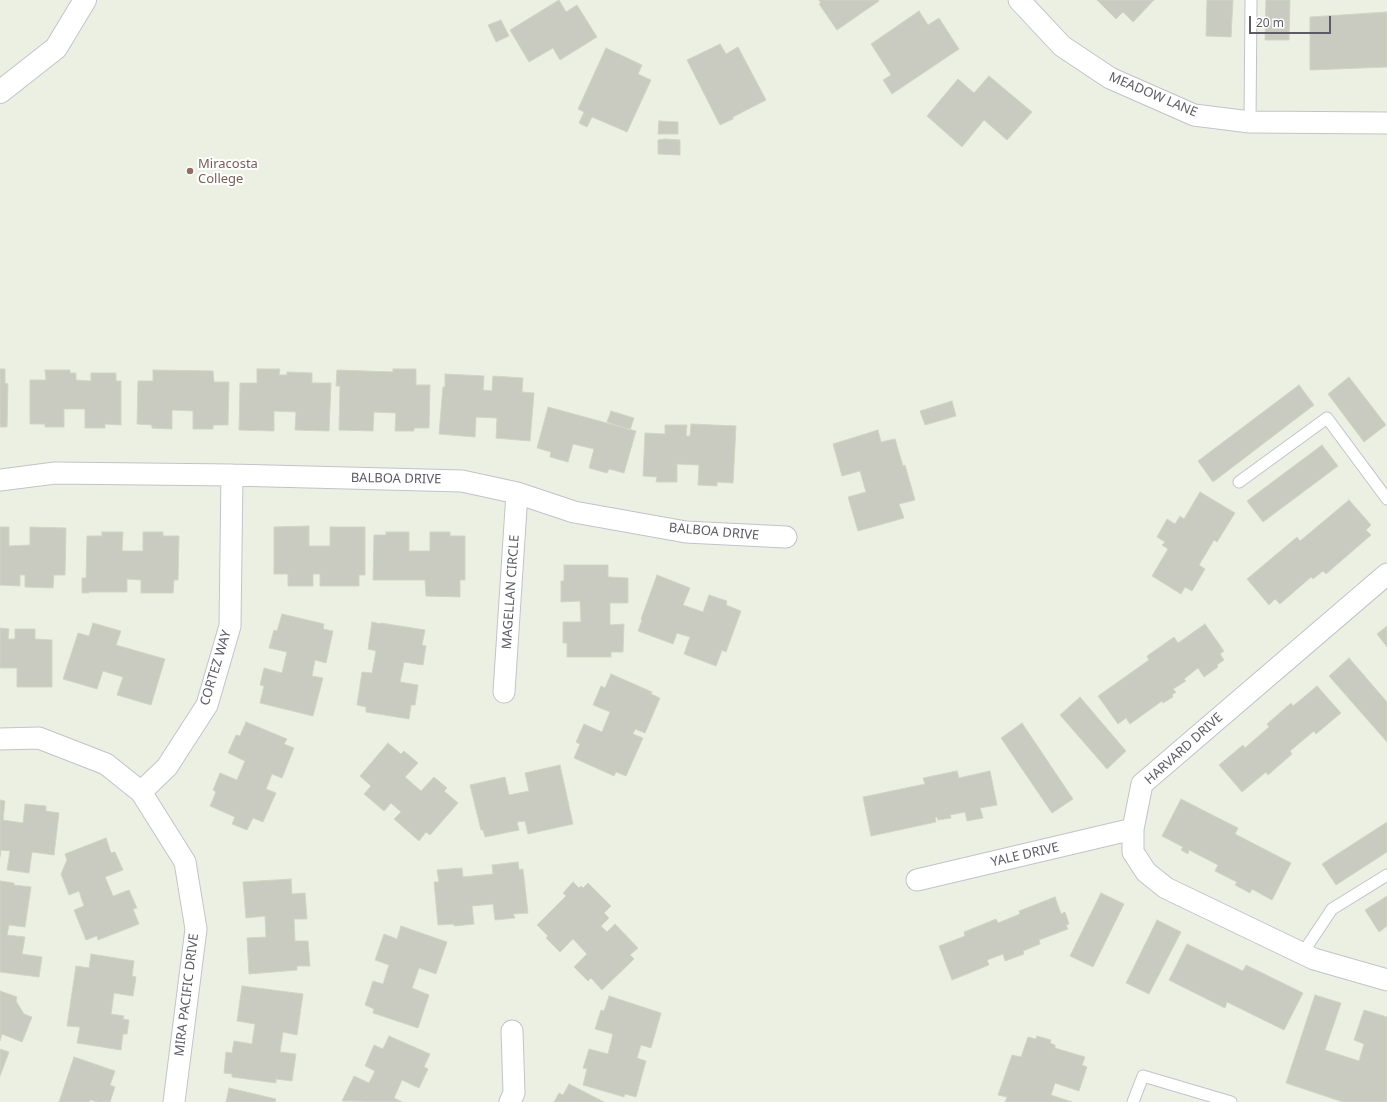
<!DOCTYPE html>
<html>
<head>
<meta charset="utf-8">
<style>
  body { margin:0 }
  #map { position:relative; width:1387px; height:1102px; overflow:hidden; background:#ecf0e3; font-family:"Noto Sans",sans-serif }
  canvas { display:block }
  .scale { position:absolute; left:1249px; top:16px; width:82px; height:18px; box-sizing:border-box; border:2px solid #5c5b65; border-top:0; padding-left:5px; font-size:12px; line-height:14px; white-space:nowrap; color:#5c5b65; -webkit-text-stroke:3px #fff; paint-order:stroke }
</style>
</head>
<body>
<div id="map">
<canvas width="1387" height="1102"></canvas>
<div class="scale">20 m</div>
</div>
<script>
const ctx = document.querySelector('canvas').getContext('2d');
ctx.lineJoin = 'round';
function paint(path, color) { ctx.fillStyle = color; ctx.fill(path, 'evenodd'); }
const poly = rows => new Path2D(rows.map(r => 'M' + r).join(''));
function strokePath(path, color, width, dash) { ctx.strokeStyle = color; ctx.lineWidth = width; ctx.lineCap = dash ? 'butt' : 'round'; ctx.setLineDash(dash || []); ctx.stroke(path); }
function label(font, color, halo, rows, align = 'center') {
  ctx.font = font + ' "Noto Sans",sans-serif'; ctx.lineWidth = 4; ctx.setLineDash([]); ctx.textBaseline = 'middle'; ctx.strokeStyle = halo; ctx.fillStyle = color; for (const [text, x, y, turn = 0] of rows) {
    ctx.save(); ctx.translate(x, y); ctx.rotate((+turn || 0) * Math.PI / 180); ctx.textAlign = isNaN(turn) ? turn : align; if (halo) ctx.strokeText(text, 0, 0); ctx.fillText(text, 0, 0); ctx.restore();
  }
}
const building = poly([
  [559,0,566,12,577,5,597,37,560,60,553,48,529,62,510,30,559,0],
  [819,0,878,0,879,1,837,30,819,4,821,3,819,0],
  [1097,0,1154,0,1133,22,1123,12,1116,19,1097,0],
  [1207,0,1233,0,1231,37,1206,36,1207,0],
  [1266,0,1290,0,1289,40,1265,40,1266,0],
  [919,11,928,25,939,18,959,49,892,94,883,80,891,75,871,44,919,11],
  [1387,12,1387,67,1310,70,1310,17,1387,12],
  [501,20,509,36,496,42,488,25,501,20],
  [720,44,726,54,738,47,766,100,733,117,733,119,720,125,687,60,720,44],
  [606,48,642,65,638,74,651,80,627,132,592,117,587,127,579,123,584,112,578,109,606,48],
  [989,76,1032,112,1007,140,984,120,962,147,927,116,958,79,974,93,989,76],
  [659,121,678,122,678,134,658,134,659,121],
  [665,139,680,140,680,155,658,154,658,140,665,139],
  [0,369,5,369,5,383,8,384,7,427,0,427,0,369],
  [257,369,280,369,279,375,287,375,287,372,312,373,312,383,331,383,329,431,295,430,296,412,274,411,274,431,239,430,240,383,257,383,257,369],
  [393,369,416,369,416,385,430,385,429,428,414,428,414,431,395,431,396,413,374,412,373,431,339,430,340,386,336,386,337,370,393,372,393,369],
  [45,370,70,370,70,373,76,373,76,380,91,381,91,373,116,373,116,381,121,381,121,425,105,424,105,428,85,428,85,409,64,409,64,427,45,427,45,424,30,424,30,380,46,380,45,370],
  [153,370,213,371,214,382,229,382,228,425,213,425,213,429,193,429,193,411,172,410,172,429,152,428,152,425,137,424,138,381,153,381,153,370],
  [445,374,484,376,483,390,492,391,493,376,523,378,522,392,534,393,530,441,496,438,497,418,476,417,475,437,439,434,443,387,445,387,445,374],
  [1349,377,1386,425,1364,442,1328,394,1349,377],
  [1299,385,1314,405,1213,482,1198,461,1299,385],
  [952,401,956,416,925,425,920,411,952,401],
  [548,407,636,431,624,473,609,469,607,473,589,468,594,449,573,444,568,462,550,457,551,452,537,448,548,407],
  [611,411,634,418,630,430,607,422,611,411],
  [691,424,736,426,733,483,717,482,717,486,698,485,699,465,677,464,677,482,656,482,657,477,643,476,645,433,665,434,665,425,687,425,686,436,690,436,691,424],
  [878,430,881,442,895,439,903,466,905,465,915,500,899,504,904,518,858,531,848,497,866,492,860,471,842,476,833,444,878,430],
  [1322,445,1338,466,1263,522,1247,501,1322,445],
  [1200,492,1235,513,1217,542,1214,540,1199,565,1205,569,1192,591,1185,587,1181,594,1152,576,1168,549,1162,545,1165,542,1157,537,1167,519,1175,524,1180,516,1184,519,1200,492],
  [1349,500,1371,525,1366,530,1371,535,1326,574,1323,571,1313,579,1311,577,1280,604,1275,599,1269,605,1247,579,1297,537,1300,541,1349,500],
  [309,526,309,546,330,546,330,527,365,527,365,575,359,575,359,586,320,586,320,574,313,574,313,586,288,586,288,574,274,574,274,527,309,526],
  [0,527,9,527,9,546,30,545,30,527,66,528,65,575,54,575,53,588,25,587,25,575,20,575,20,586,0,585,0,527],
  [102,532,123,532,122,551,143,551,143,532,163,532,163,536,179,536,178,580,174,580,173,593,141,593,141,580,127,579,127,592,89,592,89,593,82,593,82,578,86,578,87,536,102,536,102,532],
  [386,532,409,532,409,551,430,551,430,532,450,532,450,536,465,536,465,580,460,580,460,597,426,596,425,580,373,580,374,535,386,535,386,532],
  [564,565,608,565,608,577,628,578,628,603,610,603,610,625,624,624,623,652,611,652,611,657,567,657,567,643,563,643,563,622,581,622,580,601,561,602,561,581,564,581,564,565],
  [657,575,690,588,683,605,703,612,709,595,727,601,726,605,741,611,726,652,722,650,716,666,684,654,690,637,677,633,673,644,638,631,642,620,641,619,657,575],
  [282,614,324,624,323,629,333,631,326,663,315,660,312,676,323,678,313,716,260,703,264,686,260,685,264,668,282,673,287,652,269,648,274,630,277,631,282,614],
  [372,622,381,624,381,623,425,630,422,645,426,646,423,665,404,662,400,682,418,685,415,705,411,705,409,719,366,712,366,707,357,705,362,672,372,673,376,651,368,649,372,622],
  [93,623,121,631,116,645,165,659,151,705,117,695,123,677,103,671,97,689,63,679,78,633,89,636,93,623],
  [1205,624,1224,651,1220,654,1224,660,1217,665,1218,667,1204,677,1198,668,1184,679,1186,681,1173,689,1176,692,1172,695,1173,697,1163,703,1162,701,1130,724,1126,718,1118,724,1098,696,1149,660,1147,656,1174,637,1178,643,1205,624],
  [1387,626,1387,647,1377,634,1387,626],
  [0,628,9,629,8,639,15,639,15,629,35,629,35,639,52,640,52,687,17,687,17,668,0,668,0,628],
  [1349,658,1387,702,1387,742,1329,676,1349,658],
  [611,674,652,692,651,694,660,698,645,733,635,729,633,734,643,738,626,776,616,772,614,776,574,758,580,744,576,742,584,724,602,732,610,712,593,705,601,686,605,688,611,674],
  [1317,686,1341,713,1316,734,1314,731,1290,751,1292,754,1268,775,1266,772,1242,792,1219,765,1243,745,1245,748,1269,727,1267,724,1291,703,1293,706,1317,686],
  [1080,697,1126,751,1107,769,1060,715,1080,697],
  [246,722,287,739,284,744,294,748,282,778,272,774,266,789,276,793,263,822,253,818,247,830,232,824,235,817,210,806,216,792,213,790,220,773,237,780,245,761,228,753,236,735,240,736,246,722],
  [1022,723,1073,799,1052,813,1001,738,1022,723],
  [388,743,401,754,404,751,418,763,405,777,421,791,434,777,447,788,444,791,458,803,430,835,426,832,419,841,394,819,401,812,391,803,384,811,364,794,371,786,360,776,388,743],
  [560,765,573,824,528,834,525,821,517,822,519,830,485,837,483,830,481,830,470,785,505,777,509,795,529,791,525,773,560,765],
  [957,771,959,778,990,771,997,805,980,808,983,818,967,821,965,812,950,815,951,818,938,820,937,817,935,818,936,822,871,836,863,797,925,784,923,778,957,771],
  [1181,799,1238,828,1235,834,1291,863,1272,900,1252,889,1250,893,1235,885,1237,882,1215,871,1218,865,1189,850,1188,854,1181,850,1183,847,1162,836,1181,799],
  [0,800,5,801,3,820,23,823,25,804,46,806,46,811,59,813,54,855,32,852,29,873,7,870,10,851,1,850,0,857,0,800],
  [1387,822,1387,852,1336,885,1322,864,1387,822],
  [106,838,111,853,115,852,123,870,105,877,113,896,129,890,137,908,133,909,139,924,98,940,97,936,86,940,74,910,84,906,79,891,69,895,61,874,67,860,65,854,106,838],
  [518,862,519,870,523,869,528,913,513,914,515,918,495,920,493,904,472,906,474,924,454,926,454,924,438,925,434,882,439,882,437,870,462,868,463,877,493,874,492,865,518,862],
  [291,879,292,894,305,893,307,919,294,919,295,941,308,941,310,966,297,966,297,970,249,974,247,938,266,937,265,916,246,918,243,882,291,879],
  [0,881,14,883,14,885,31,887,25,927,9,925,7,935,25,937,22,954,42,957,39,977,0,972,0,881],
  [573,882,579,888,581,886,583,888,588,883,611,906,604,913,609,918,601,926,607,932,615,924,638,948,630,955,634,959,602,990,591,978,588,981,574,967,587,954,573,939,560,952,546,938,548,936,537,925,566,896,563,893,573,882],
  [1101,893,1124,904,1093,967,1070,956,1101,893],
  [1387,896,1387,926,1379,932,1365,910,1387,896],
  [1055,897,1061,914,1065,912,1069,924,1066,925,1068,929,1039,940,1040,944,1023,951,1024,954,1005,961,1003,954,987,960,989,965,952,980,939,946,965,936,964,932,996,919,998,923,1020,914,1019,911,1055,897],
  [1157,920,1181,932,1149,994,1126,983,1157,920],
  [401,926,447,942,436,974,419,968,412,988,429,995,418,1028,373,1013,374,1009,365,1005,373,981,383,984,389,965,375,960,384,934,397,939,401,926],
  [1187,944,1243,971,1246,965,1303,993,1284,1030,1227,1002,1225,1008,1169,980,1187,944],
  [91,954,134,961,132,976,136,977,133,996,114,993,111,1014,124,1016,123,1019,129,1020,127,1034,123,1034,121,1050,77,1043,80,1027,67,1026,76,966,89,968,91,954],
  [242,986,303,994,297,1035,283,1032,280,1052,296,1054,292,1081,276,1079,276,1083,232,1077,232,1074,224,1073,226,1052,232,1053,234,1041,252,1044,255,1024,237,1021,242,986],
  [0,991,17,997,16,1001,24,1014,32,1017,22,1042,2,1034,0,1041,0,991],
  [1315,995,1341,1003,1325,1050,1359,1061,1364,1044,1354,1040,1364,1010,1387,1017,1387,1102,1343,1102,1286,1083,1315,995],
  [609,996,661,1013,651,1048,641,1045,637,1058,646,1061,636,1097,625,1094,624,1097,583,1085,587,1069,583,1068,589,1049,608,1054,613,1034,595,1029,601,1010,604,1011,609,996],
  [389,1036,430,1054,424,1067,428,1069,419,1088,402,1080,394,1098,402,1102,342,1101,354,1076,369,1083,375,1071,365,1066,374,1045,383,1049,389,1036],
  [1037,1036,1051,1040,1050,1043,1055,1045,1055,1048,1085,1057,1082,1065,1087,1067,1079,1091,1055,1083,1051,1095,1072,1102,1005,1102,1007,1097,998,1095,1012,1055,1021,1057,1028,1037,1036,1039,1037,1036],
  [0,1049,9,1052,0,1076,0,1049],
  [74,1057,115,1071,110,1085,115,1087,110,1102,98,1102,90,1100,89,1102,59,1102,74,1057],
  [569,1084,604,1102,554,1102,559,1093,563,1095,569,1084],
  [229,1088,276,1099,275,1102,226,1102,229,1088]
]);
const lane = poly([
  [1250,122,1251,0],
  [1239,482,1327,418,1387,499],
  [1302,954,1332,909,1387,875],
  [1133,1102,1143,1076,1231,1102]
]);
const street = poly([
  [1019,0,1062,46,1110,78,1194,115,1250,122,1387,123],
  [0,480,55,473,232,475,462,481,517,493,574,512,686,532,786,537],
  [1387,574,1142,784,1133,829,1133,852,1146,872,1166,888,1314,959,1387,980],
  [504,692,517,493],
  [0,739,39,738,106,764,141,792,185,862,196,929,174,1102],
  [141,792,167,767,207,705,230,626,232,475],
  [917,880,1133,829],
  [510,1102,514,1093,512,1031]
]);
const secondary = poly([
  [0,92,56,48,85,0]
]);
const markers = [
  [190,171,4,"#8d6e63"]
];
const streetNames = [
  ["MEADOW LANE",1153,95,23],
  ["BALBOA DRIVE",396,479,1],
  ["BALBOA DRIVE",714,532,5],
  ["MAGELLAN CIRCLE",511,592,-86],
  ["CORTEZ WAY",216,668,-73],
  ["HARVARD DRIVE",1184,749,-42],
  ["YALE DRIVE",1025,855,-13],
  ["MIRA PACIFIC DRIVE",187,995,-83]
];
const educationNames = [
  ["Miracosta",198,164],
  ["College",198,179]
];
paint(building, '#c9cac0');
strokePath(building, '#d1d5c1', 1);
strokePath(lane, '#c3c2cb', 13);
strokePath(street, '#c3c2cb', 23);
strokePath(secondary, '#c4c2cc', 24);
strokePath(lane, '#fff', 11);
strokePath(street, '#fff', 21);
strokePath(secondary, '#fff', 22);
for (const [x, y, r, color] of markers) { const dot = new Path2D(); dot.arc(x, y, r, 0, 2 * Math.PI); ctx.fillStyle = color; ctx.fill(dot); strokePath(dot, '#fff', 1.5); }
label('13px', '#5c5b65', '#fff', streetNames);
label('13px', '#785e54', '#fff', educationNames, 'left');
</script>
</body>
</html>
